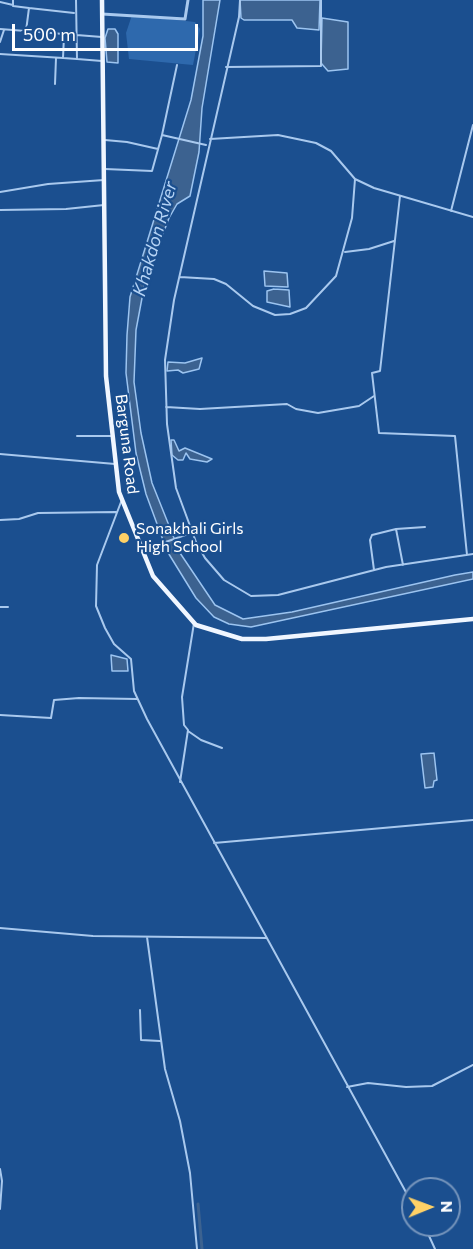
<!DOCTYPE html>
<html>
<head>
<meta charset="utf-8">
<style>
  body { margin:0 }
  #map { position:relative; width:473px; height:1249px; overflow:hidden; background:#1b4f8f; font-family:Commissioner,sans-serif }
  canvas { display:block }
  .north { position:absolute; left:401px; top:1177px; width:60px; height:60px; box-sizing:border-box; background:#1b4f8f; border:2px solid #7695bc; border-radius:50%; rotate:89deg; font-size:16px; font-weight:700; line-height:24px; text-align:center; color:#fff }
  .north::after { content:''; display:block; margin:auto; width:21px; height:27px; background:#ffd166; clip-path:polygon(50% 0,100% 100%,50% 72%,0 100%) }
  .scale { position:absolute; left:12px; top:24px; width:186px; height:27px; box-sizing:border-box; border:3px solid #fff; border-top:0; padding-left:8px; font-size:18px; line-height:21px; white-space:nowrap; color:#fff; -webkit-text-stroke:4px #1b4f8f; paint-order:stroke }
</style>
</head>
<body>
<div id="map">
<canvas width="473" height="1249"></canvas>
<div class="north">N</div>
<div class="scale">500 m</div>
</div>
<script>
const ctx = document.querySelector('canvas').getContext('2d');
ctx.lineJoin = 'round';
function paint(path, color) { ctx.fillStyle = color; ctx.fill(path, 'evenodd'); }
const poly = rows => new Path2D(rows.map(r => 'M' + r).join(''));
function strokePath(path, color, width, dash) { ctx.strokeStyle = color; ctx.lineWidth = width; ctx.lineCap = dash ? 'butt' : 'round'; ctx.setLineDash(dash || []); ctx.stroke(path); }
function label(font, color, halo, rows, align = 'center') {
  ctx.font = font + ' Commissioner,sans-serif'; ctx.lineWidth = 4.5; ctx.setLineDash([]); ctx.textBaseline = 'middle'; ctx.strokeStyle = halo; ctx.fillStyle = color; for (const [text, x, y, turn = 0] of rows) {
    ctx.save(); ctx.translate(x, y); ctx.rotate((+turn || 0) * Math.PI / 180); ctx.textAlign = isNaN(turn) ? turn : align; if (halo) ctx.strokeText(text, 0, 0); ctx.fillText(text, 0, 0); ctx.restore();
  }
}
const green = poly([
  [132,15,195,22,200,29,193,65,129,59,126,33]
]);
const water = poly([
  [203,0,220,0,202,108,199,152,190,196,177,204,169,218,145,282,136,330,134,382,141,433,152,483,180,553,215,605,243,619,292,612,455,575,473,572,473,579,251,627,229,624,214,617,196,598,167,551,146,494,136,453,126,373,127,335,130,297,191,100,203,36,203,0],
  [240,0,320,0,319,30,297,28,292,20,244,20,241,18,240,0],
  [322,18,348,22,348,69,328,71,321,63,322,18],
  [108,29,115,29,118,34,118,63,107,62,105,38,108,29],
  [264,271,287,273,288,287,265,286,264,271],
  [274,289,289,290,290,307,267,302,267,291,274,289],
  [202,358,199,369,183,373,178,370,167,371,168,362,185,363,202,358],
  [171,440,174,440,179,451,185,448,212,459,207,462,190,459,186,453,183,460,178,460,172,455,171,440],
  [111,655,127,659,128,671,112,671,111,655],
  [434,753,437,780,434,781,433,787,425,788,421,754,434,753]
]);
const canal = poly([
  [198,1204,202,1249]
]);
const minor = poly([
  [13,0,13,6,29,8,26,31],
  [76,0,77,59,102,61],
  [240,0,239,17,174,300,165,360,167,424,176,488,196,542,205,558,224,580,251,596,278,595,386,567,473,554],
  [0,2,13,5],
  [29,8,74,13],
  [0,29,102,37],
  [64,36,63,58,77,59],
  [0,42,4,30],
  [0,54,63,58],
  [177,65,162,135,206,145],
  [226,67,321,66,321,0],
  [55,84,56,58],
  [210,139,278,135,316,143,331,151,355,179,374,188,473,217],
  [105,140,127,142,158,149],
  [105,169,152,171,162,135],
  [0,192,48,184,104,180],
  [400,196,380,371,372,373,379,433,455,436,467,555],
  [0,210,66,209,104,205],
  [451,211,473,125],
  [345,252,369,249,394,241],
  [180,277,214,279,226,284,253,306,275,315,290,314,306,308,336,276,352,218,355,179],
  [166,407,200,409,287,404,296,409,318,413,359,406,374,396],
  [77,436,112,436],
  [0,454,115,464],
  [121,502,97,565,96,606,105,628,114,644,131,659,134,691,147,719,413,1205],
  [0,520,19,519,38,513,116,512],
  [396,529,403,565],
  [143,550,191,533],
  [374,570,370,540,372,535,396,529,425,527],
  [0,607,8,607],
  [0,715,51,718,54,700,79,698,137,699],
  [188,731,201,740,222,748],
  [180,782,188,730,184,725,182,697,194,623],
  [214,843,473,820],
  [0,928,93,936,267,938],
  [147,937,165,1069,180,1121,190,1173,197,1249],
  [140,1010,141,1040,160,1041],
  [347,1087,368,1083,406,1087,432,1086,473,1065],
  [0,1169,2,1181,0,1209],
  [424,1225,435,1249]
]);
const tertiary = poly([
  [102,14,185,19,188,0]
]);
const primary = poly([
  [102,0,106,376,119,492,153,576,196,625,242,639,266,639,473,619]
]);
const markers = [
  [124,538,6,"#ffd166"]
];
const streetNames = [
  ["Barguna Road",127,444,83]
];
const poiNames = [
  ["Sonakhali Girls",136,529],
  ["High School",136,547]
];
const waterNames = [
  ["Khakdon River",155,239,-74]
];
paint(green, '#2e69ad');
paint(water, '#3c6290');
strokePath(water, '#9cc4f0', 1.5);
strokePath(canal, '#3c6290', 3);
strokePath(minor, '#a9c9ee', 2);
strokePath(tertiary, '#a9c9ee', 3);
strokePath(primary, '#f0f6ff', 4.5);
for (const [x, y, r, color] of markers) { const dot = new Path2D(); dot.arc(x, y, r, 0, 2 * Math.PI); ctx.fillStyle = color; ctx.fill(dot); strokePath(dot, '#1b4f8f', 2); }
label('16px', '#fff', '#1b4f8f', streetNames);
label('16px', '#fff', '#1b4f8f', poiNames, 'left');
label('italic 18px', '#b5d3f5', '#1b4f8f', waterNames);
</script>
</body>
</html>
